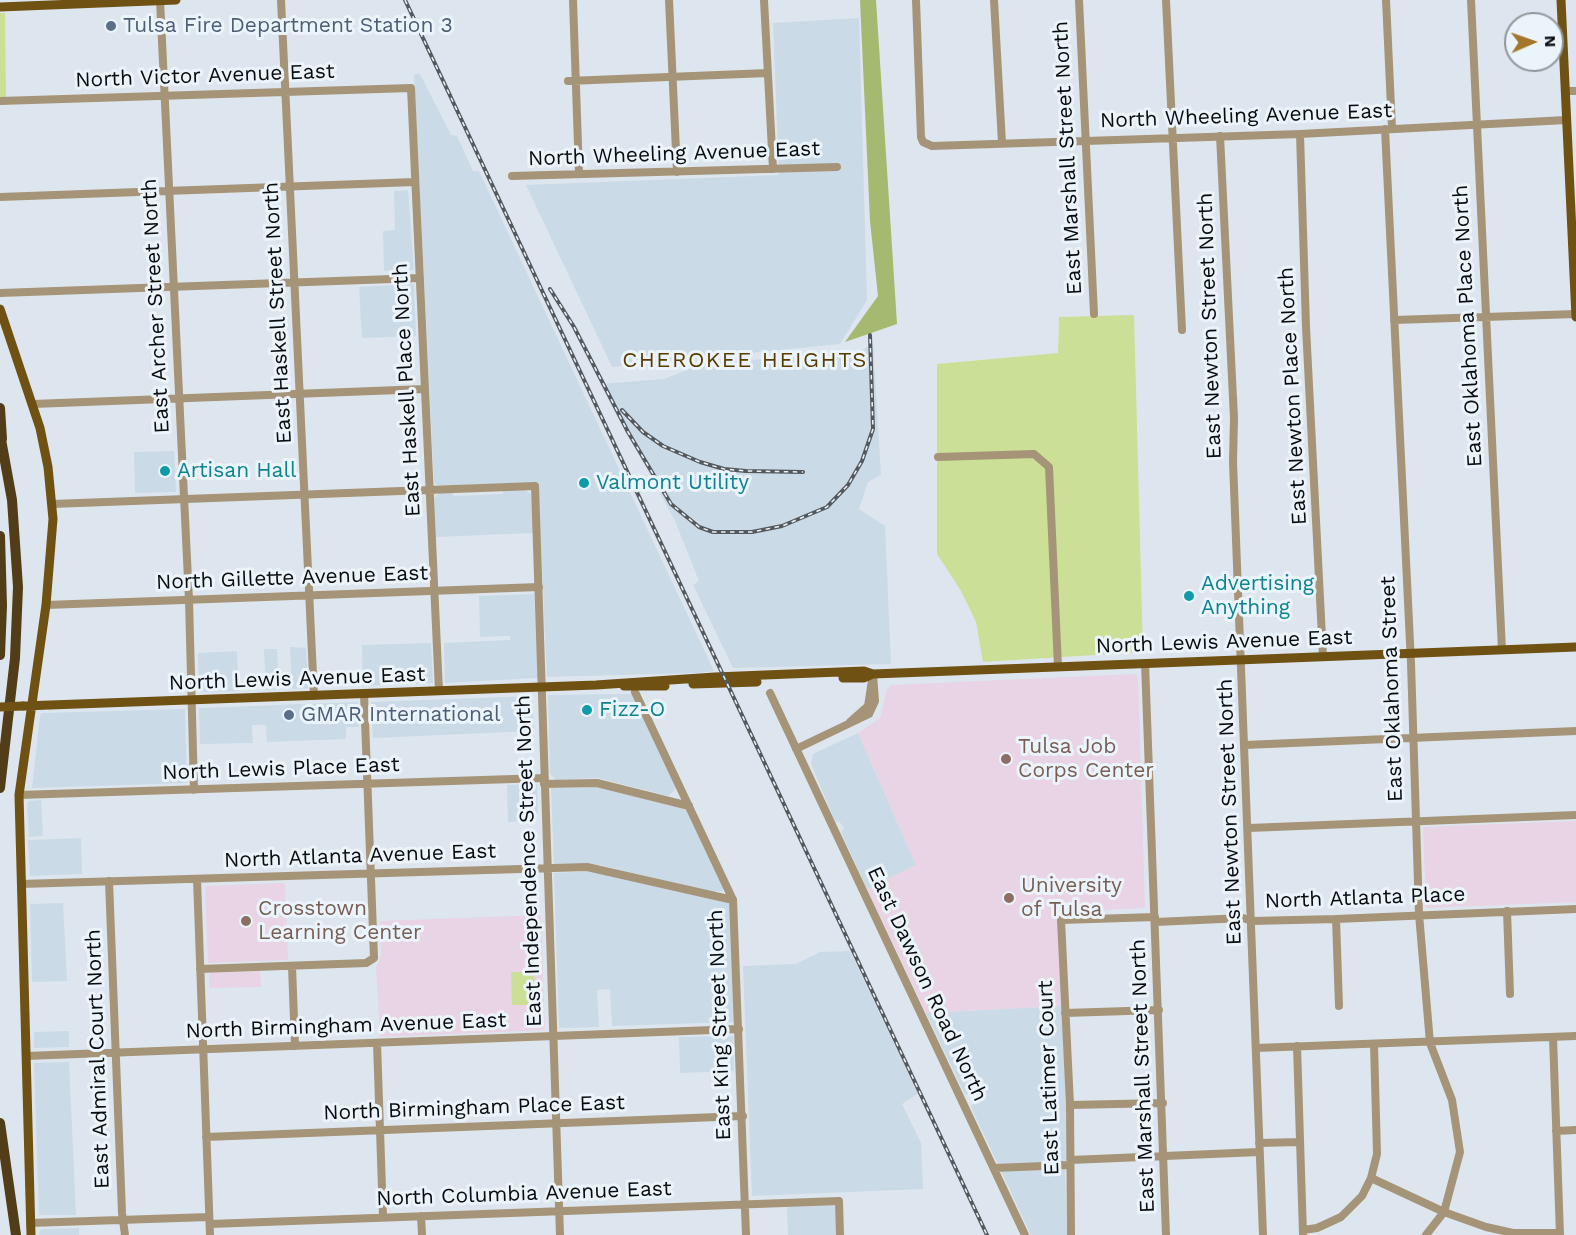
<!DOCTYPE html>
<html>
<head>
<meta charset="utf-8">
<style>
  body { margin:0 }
  #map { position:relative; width:1576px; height:1235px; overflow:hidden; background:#dde6ee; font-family:"Work Sans",sans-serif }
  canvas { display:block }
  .north { position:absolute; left:1504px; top:12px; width:60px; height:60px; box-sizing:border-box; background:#ebf4fb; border:2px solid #91979d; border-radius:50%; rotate:88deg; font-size:16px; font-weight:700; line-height:24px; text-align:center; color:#090c0f }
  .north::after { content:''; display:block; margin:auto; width:21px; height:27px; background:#a37628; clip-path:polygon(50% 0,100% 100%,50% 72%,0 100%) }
</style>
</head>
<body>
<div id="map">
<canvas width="1576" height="1235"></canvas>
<div class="north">N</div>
</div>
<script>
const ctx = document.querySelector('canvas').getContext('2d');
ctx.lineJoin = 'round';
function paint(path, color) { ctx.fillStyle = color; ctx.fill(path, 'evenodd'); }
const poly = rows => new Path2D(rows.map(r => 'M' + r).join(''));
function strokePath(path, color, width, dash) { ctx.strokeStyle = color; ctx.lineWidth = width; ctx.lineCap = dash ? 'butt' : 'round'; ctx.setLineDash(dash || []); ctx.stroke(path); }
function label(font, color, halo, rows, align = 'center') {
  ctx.font = font + ' "Work Sans",sans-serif'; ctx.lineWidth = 6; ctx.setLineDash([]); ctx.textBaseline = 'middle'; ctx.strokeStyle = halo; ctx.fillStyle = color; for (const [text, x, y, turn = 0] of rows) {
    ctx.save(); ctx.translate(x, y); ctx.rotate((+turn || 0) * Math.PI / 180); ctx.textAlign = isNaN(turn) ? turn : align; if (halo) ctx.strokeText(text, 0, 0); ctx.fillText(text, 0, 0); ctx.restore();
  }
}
const built = poly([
  [859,18,867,300,840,344,612,367,526,185,779,175,773,23],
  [414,74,420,74,451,135,457,136,473,171,479,171,714,671,698,673,547,677,538,482,440,486,434,483],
  [408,190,414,270,384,271,383,231,395,230,394,191],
  [414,284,416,336,362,338,359,287],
  [873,344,881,475,868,482,859,509,885,526,891,664,733,668,693,585,699,581,675,521,600,384,664,379,704,363,856,353],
  [174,451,176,492,135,493,134,452],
  [503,490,525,490,531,494,534,533,436,537,434,498,439,493,452,493,454,496,503,494],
  [534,594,538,678,445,683,444,643,510,640,510,636,480,637,479,596],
  [431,643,433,683,363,686,362,645],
  [290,647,306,648,308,688,292,689],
  [264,649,277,649,279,689,266,690],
  [237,651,239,691,199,692,198,653],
  [634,694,676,786,675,790,668,796,598,778,556,780,550,774,548,695],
  [532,696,534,731,373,738,371,702],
  [358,702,359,727,346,727,346,739,267,742,266,725,252,725,253,743,200,744,199,708],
  [185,709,187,783,32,788,40,716,42,713],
  [858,733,916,865,867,889,841,832,844,829,840,822,835,821,811,764,813,754],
  [537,784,538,813,527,821,508,822,507,785],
  [601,787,687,810,724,887,722,891,713,892,600,865,554,864,551,788],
  [41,800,43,836,29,837,27,804,29,801],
  [81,838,82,874,30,876,28,840],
  [598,871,728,903,731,908,734,1022,612,1026,610,989,597,990,599,1027,559,1028,554,873],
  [63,903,67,981,32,982,30,904],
  [850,951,918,1094,902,1104,921,1143,923,1189,752,1196,743,966,796,964,820,952],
  [1062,1006,1068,1158,1065,1172,1067,1235,1031,1235,971,1107,973,1101,970,1093,965,1095,926,1013],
  [69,1031,69,1047,34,1048,34,1032],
  [733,1036,734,1071,680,1073,679,1037],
  [69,1062,76,1215,39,1215,34,1063],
  [833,1204,838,1212,838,1235,788,1235,787,1205],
  [79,1228,79,1235,39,1235,41,1229]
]);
const education = poly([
  [1135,674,1138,677,1145,908,1059,912,1062,1006,926,1013,867,889,916,865,858,733,880,718,887,689,891,685],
  [1576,821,1576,902,1426,908,1423,827],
  [285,883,288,960,208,963,205,886],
  [541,915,545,1030,380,1037,376,967,381,956,380,921],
  [260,971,261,987,209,988,209,973]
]);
const green = poly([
  [0,13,5,13,6,98,0,98],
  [1134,315,1143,652,983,662,976,622,961,591,937,554,937,364,1058,353,1059,317],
  [511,972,534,972,535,1005,512,1005]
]);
const forest = poly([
  [860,0,876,0,897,324,845,342,878,296,870,221]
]);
const minor = poly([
  [160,0,189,600,194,790],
  [281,0,314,696],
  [573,0,579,174],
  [669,0,677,172],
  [764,0,773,169],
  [916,0,921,137,923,142,932,146,1300,134,1566,120],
  [994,0,1002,143],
  [1079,0,1094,314],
  [1166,0,1182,330],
  [1386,0,1392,128],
  [1471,0,1502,650],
  [568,81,768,73],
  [1565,91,1576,91],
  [0,101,411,88,439,691],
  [1385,129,1411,663,1419,914,1430,1043,1452,1100,1460,1152,1444,1212,1426,1235],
  [1300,134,1306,327,1323,656],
  [1220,136,1234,418,1233,462,1263,1235],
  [512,176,837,167],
  [0,197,415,182],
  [0,293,420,278],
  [1394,320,1576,314],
  [33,404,425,389],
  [938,457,1034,454,1049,467,1058,667],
  [52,504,535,486,560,1235],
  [46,605,539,587],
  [1145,663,1166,1235],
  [635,692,733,900,746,1235],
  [770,693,1025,1235],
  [850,722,868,706,873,674],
  [1245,745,1576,731],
  [796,749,869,714,875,701,873,674],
  [544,784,597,783,689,806],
  [19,795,544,778],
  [1249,828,1576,815],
  [197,879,210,1235],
  [109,881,122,1213,125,1235],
  [21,884,587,867,733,900],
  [1507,911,1510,994],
  [1336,919,1339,1006],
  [1156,922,1243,918,1252,921,1336,919,1576,909],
  [292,966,295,1046],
  [200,969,366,963,374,958,364,694],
  [1065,1013,1159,1010],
  [1553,1037,1560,1235],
  [377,1043,383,1217],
  [1297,1046,1303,1234],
  [1256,1048,1576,1036],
  [26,1056,739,1029],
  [1070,1105,1163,1103],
  [1556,1131,1576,1130],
  [206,1137,743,1116],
  [1259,1143,1300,1142],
  [1071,1160,1259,1152],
  [994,1168,1069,1165],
  [1371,1178,1444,1212,1486,1227,1513,1233,1560,1233],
  [421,1216,422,1235],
  [30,1223,209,1217],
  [210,1224,839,1201,840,1235],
  [1303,1230,1317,1228,1341,1217,1362,1196,1371,1178,1377,1154,1374,1044],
  [1071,1235,1070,1105,1061,920,1155,917]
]);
const major = poly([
  [1561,0,1576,317],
  [0,7,176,0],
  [0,309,40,428,48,467,53,519,46,605,19,795,31,1235],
  [843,678,864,678,873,674],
  [693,684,757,682],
  [624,686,665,686],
  [23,706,596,685,715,677,864,671,873,674,1576,647]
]);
const highway = poly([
  [0,408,2,439],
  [0,434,12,500,18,587,15,658,0,788],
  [0,536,2,606,0,655],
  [0,1123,16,1235]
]);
const rail = poly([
  [405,0,987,1235],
  [550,289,574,327,628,432,671,504,699,527,713,532,752,532,782,526,827,507,848,485,862,461,873,429,870,335],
  [622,410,643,432,663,446,700,462,724,469,746,471,803,472]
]);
const majorBridge = poly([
  [0,707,23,706]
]);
const markers = [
  [111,26,6,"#5c6f8a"],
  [165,471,6,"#0f9aa8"],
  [584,483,6,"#0f9aa8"],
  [1189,596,6,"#0f9aa8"],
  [587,710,6,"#0f9aa8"],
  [289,715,6,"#5c6f8a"],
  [1006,759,6,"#8d6e63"],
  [1009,898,6,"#8d6e63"],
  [246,921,6,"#8d6e63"]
];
const serviceNames = [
  ["Tulsa Fire Department Station 3",123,26],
  ["GMAR International",301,715]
];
const streetNames = [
  ["North Victor Avenue East",205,76,-2],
  ["North Wheeling Avenue East",1246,116,-2],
  ["North Wheeling Avenue East",674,154,-2],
  ["East Marshall Street North",1068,158,-93],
  ["East Archer Street North",156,306,-93],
  ["East Haskell Street North",278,313,-93],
  ["East Newton Street North",1210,326,-92],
  ["East Oklahoma Place North",1468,326,-93],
  ["East Haskell Place North",407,390,-93],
  ["East Newton Place North",1293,396,-93],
  ["North Gillette Avenue East",292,578,-2],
  ["North Lewis Avenue East",1224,642,-2],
  ["North Lewis Avenue East",297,679,-2],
  ["East Oklahoma Street",1392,689,-92],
  ["North Lewis Place East",281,769,-2],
  ["East Newton Street North",1230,812,-92],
  ["North Atlanta Avenue East",360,856,-2],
  ["East Independence Street North",529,861,-92],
  ["North Atlanta Place",1365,898,-2],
  ["East Dawson Road North",927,984,65],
  ["East King Street North",720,1025,-92],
  ["North Birmingham Avenue East",346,1026,-2],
  ["East Admiral Court North",98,1059,-92],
  ["East Marshall Street North",1143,1076,-92],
  ["East Latimer Court",1049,1078,-92],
  ["North Birmingham Place East",474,1108,-2],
  ["North Columbia Avenue East",524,1194,-2]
];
const cultureNames = [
  ["Artisan Hall",177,471],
  ["Valmont Utility",596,483],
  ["Advertising",1201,584],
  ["Anything",1201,608],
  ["Fizz-O",599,710]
];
const educationNames = [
  ["Tulsa Job",1018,747],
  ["Corps Center",1018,771],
  ["University",1021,886],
  ["of Tulsa",1021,910],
  ["Crosstown",258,909],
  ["Learning Center",258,933]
];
const neighbourhoodNames = [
  ["CHEROKEE HEIGHTS",745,361]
];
paint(built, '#cbdae7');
paint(education, '#e8d4e4');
paint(green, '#cbe096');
paint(forest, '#a5b970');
strokePath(minor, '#a59478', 8);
strokePath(major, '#6f5113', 9);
strokePath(highway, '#513d17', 10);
strokePath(rail, '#54595e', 4);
strokePath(rail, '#ebf4fb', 1.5, [4.5]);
strokePath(majorBridge, '#6f5113', 9);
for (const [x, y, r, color] of markers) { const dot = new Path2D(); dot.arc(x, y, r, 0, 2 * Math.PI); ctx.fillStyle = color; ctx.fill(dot); strokePath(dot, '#ebf4fb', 2); }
label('21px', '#4e5e75', '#ebf4fb', serviceNames, 'left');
label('21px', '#090c0f', '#ebf4fb', streetNames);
label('21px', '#0d838f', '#ebf4fb', cultureNames, 'left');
label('21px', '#785e54', '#ebf4fb', educationNames, 'left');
ctx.letterSpacing = '1.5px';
label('22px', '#5a3b00', '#ebf4fb', neighbourhoodNames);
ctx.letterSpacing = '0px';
</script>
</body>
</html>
